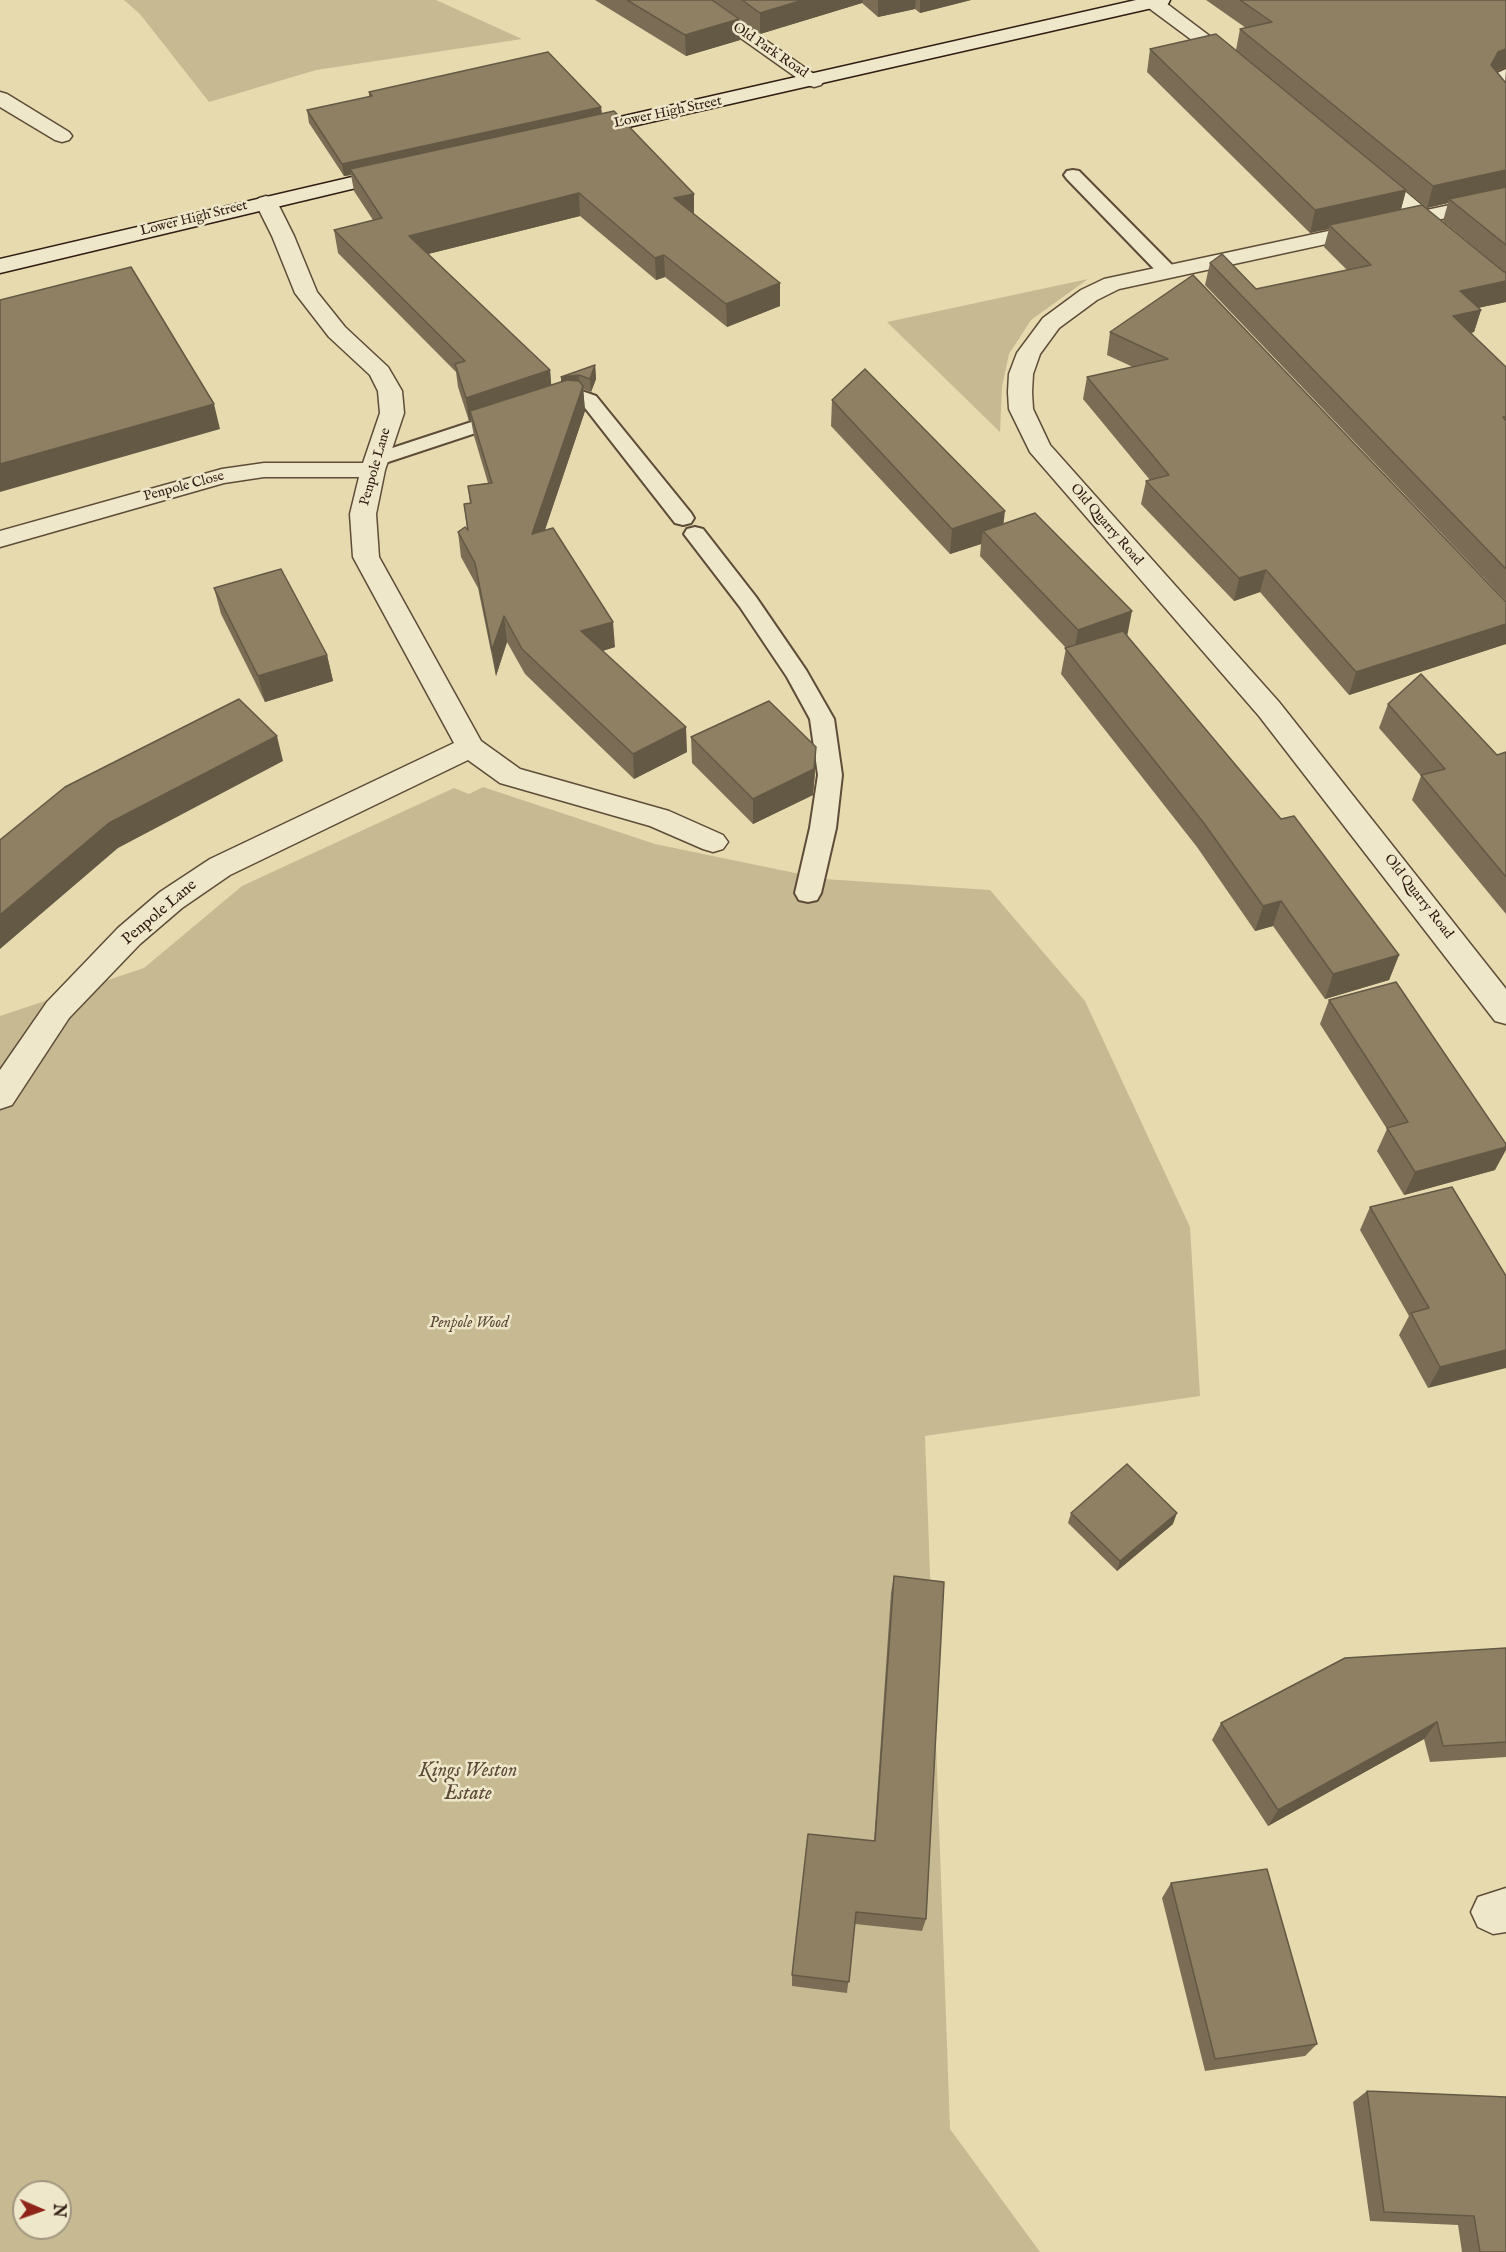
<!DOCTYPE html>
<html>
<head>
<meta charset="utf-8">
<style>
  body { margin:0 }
  #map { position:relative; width:1506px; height:2252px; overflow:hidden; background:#e6daae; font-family:"IM FELL English",serif }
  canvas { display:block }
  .north { position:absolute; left:12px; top:2180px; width:60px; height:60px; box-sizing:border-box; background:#efe7ca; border:2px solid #a39680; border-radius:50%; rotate:92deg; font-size:16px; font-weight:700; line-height:24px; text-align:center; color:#301c12 }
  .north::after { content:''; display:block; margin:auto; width:21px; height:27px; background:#8f2418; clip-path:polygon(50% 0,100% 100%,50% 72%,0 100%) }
</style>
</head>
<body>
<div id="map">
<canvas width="1506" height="2252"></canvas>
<div class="north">N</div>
</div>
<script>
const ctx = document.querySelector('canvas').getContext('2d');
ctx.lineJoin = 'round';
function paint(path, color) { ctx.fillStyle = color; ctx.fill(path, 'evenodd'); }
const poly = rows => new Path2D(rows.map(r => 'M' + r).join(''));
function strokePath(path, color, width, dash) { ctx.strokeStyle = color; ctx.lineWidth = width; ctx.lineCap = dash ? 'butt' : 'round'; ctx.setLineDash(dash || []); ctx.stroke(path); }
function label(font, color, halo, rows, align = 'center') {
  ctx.font = font + ' "IM FELL English",serif'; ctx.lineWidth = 5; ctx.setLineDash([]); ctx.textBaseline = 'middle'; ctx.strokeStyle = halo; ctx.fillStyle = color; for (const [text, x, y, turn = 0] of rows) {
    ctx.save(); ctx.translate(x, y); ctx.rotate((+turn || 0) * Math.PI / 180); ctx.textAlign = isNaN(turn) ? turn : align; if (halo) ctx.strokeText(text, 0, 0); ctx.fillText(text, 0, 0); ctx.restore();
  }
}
const green = poly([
  [124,0,436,0,522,39,316,70,209,102,140,14],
  [1088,279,1031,320,1009,354,1002,387,1000,432,887,322],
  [483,787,655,844,824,879,990,890,1085,1001,1190,1227,1200,1396,925,1436,950,2129,1040,2252,0,2252,0,1016,144,968,242,886,454,788,469,794],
  [24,2192,60,2192,60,2228,24,2228]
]);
const service = poly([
  [1506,69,1505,86,1506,103,1500,102,1487,87,1493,75,1506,69],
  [1073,170,1079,171,1173,266,1176,270,1173,274,1159,274,1067,179,1064,175,1067,171,1073,170],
  [576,389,596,396,691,513,694,518,691,523,683,525,675,523,582,404,575,402,546,410,539,408,536,404,539,400,576,389],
  [508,410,515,412,518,416,515,420,385,463,378,465,371,463,367,459,371,455,508,410],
  [695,527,703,529,756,597,806,670,834,719,842,775,836,828,821,893,817,900,808,902,799,900,795,893,810,828,818,775,810,719,787,677,740,607,684,534,687,529,695,527]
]);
const minor = poly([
  [687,0,708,0,824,81,821,85,814,87,807,85,687,0],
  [0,92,7,94,69,132,72,136,69,140,62,142,55,140,0,107,0,92],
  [1506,193,1506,205,1119,289,1097,300,1059,328,1040,354,1033,374,1032,392,1033,409,1050,445,1279,702,1506,989,1506,1024,1495,1021,1259,716,1030,452,1009,409,1008,392,1009,374,1017,353,1043,318,1081,290,1104,279,1506,193],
  [266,196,273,198,277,202,294,236,317,292,345,327,388,367,402,391,404,413,385,470,376,514,379,557,481,741,520,769,669,811,723,835,728,842,723,849,713,852,703,849,650,826,500,783,468,760,230,875,182,908,140,944,69,1018,12,1105,0,1109,0,1070,47,1002,118,928,160,892,210,859,454,743,353,557,350,514,359,477,264,477,224,483,0,547,0,531,222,469,264,463,363,463,380,413,378,391,370,375,329,337,295,293,272,236,255,202,259,198,266,196],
  [1506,1888,1506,1932,1493,1934,1478,1927,1471,1912,1478,1897,1506,1888]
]);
const tertiary = poly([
  [1145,0,1162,0,1248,65,1245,69,1231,69,1146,6,1145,0],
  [1369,165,1376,167,1506,276,1506,294,1498,292,1362,175,1359,171,1362,167,1369,165]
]);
const secondary = poly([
  [1136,0,1170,0,1168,4,1161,6,580,138,573,136,570,132,573,128,580,126,1136,0],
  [395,167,402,169,405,173,402,177,0,273,0,259,395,167]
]);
const wall = poly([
  [595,0,971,0,920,13,915,9,878,17,862,3,760,34,739,19,740,40,686,56],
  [1206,0,1506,0,1506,67,1496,71,1505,82,1506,82,1506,302,1478,308,1481,310,1474,332,1471,333,1506,367,1506,601,1205,285,1210,263,1256,289,1347,270,1324,247,1329,229,1310,233,1147,72,1150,49,1236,50,1240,29,1246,28],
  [1406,191,1427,208,1448,203,1443,221,1504,272,1401,209],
  [369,92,601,107,602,114,694,194,694,214,780,283,780,306,727,327,665,277,656,280,580,216,428,254,550,370,551,385,561,382,561,377,595,365,596,379,591,392,583,389,585,411,545,530,615,647,602,651,687,752,634,779,525,674,507,642,496,676,478,588,461,557,458,532,467,529,464,504,470,503,468,486,488,483,474,436,471,420,469,421,458,387,456,372,338,253,334,230,373,220,354,191,351,175,344,176,309,123,307,110,369,97],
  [1193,275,1506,602,1506,644,1349,695,1260,592,1234,601,1141,504,1146,481,1150,480,1083,399,1087,377,1133,367,1107,355,1110,332],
  [832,400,1003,524,1127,636,1281,819,1399,955,1389,980,1325,999,1273,926,1255,931,1197,847,1061,674,1066,648,980,556,981,544,950,554,831,426],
  [214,588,327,655,333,681,265,702,221,614],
  [1388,704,1497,755,1506,752,1506,914,1412,800,1421,776,1379,728],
  [691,737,815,772,813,795,753,824,692,763],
  [1329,1000,1495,1170,1404,1195,1377,1151,1387,1129,1320,1024],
  [1370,1207,1506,1276,1428,1388,1399,1335,1409,1316,1360,1230],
  [1071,1513,1173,1524,1117,1571,1068,1523],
  [894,1576,926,1919,922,1931,855,1924,847,1993,792,1986,792,1975,874,1841,891,1593],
  [1506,1648,1506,1757,1430,1762,1424,1739,1268,1826,1212,1740,1221,1723],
  [1171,1883,1317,2044,1305,2056,1205,2071,1162,1898],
  [1367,2091,1506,2252,1462,2252,1458,2225,1370,2221,1353,2102]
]);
const shadedWall = poly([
  [803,0,863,0,862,3,760,34,760,13],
  [878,0,916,0,915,9,878,17],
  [920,0,971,0,920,13],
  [739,19,740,40,686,56,685,35],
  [1506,49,1506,67,1492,73,1491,65,1498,52],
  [601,107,602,119,350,169,351,175,344,176,342,164],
  [1506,170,1506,189,1449,199,1448,203,1427,208,1433,186],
  [1406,190,1400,213,1329,225,1329,229,1310,233,1315,210],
  [579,193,580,216,412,258,409,236],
  [694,194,694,216,674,198],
  [664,255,665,277,656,280,655,258],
  [1506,281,1506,302,1453,313,1460,291],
  [780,283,780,306,727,327,726,304],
  [1481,310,1474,332,1446,338,1453,316],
  [595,365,596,379,591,392,590,379],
  [550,370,552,393,470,411,471,420,469,421,466,398],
  [579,375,580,388,562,390,561,377],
  [583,386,585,411,535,559,532,534],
  [214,404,220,429,0,492,0,464],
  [1005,511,1002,537,983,531,981,544,950,554,952,529],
  [1266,570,1260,592,1234,601,1239,578],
  [1132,611,1127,637,1073,656,1078,630],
  [504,616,507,642,496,676,492,650],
  [613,622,615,647,583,657,581,631],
  [1506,624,1506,644,1349,695,1356,672],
  [327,655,333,681,265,702,258,676],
  [686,727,687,752,634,779,633,754],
  [277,736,283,761,118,848,0,949,0,915,109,823],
  [816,747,815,772,813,795,753,824,753,799],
  [1281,901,1273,926,1255,931,1263,906],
  [1399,955,1389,980,1325,999,1333,974],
  [1506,1147,1506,1150,1495,1170,1404,1195,1415,1172],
  [1506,1350,1506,1368,1428,1388,1440,1367],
  [1177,1513,1173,1524,1117,1571,1120,1561],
  [1437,1722,1424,1739,1268,1826,1278,1810]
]);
const building = poly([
  [627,0,712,0,739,19,685,35,627,0],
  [742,0,803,0,760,13,742,0],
  [1240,0,1506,0,1506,49,1498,52,1491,65,1505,82,1506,82,1506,170,1433,186,1240,29,1272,22,1240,0],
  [1216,34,1406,190,1315,210,1150,49,1216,34],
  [548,52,601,107,342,164,307,110,372,96,369,92,548,52],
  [614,111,694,194,674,198,780,283,726,304,664,255,655,258,579,193,409,236,550,370,466,398,455,364,465,361,334,230,382,218,350,169,614,111],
  [1506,187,1506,245,1449,199,1506,187],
  [1422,205,1504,272,1506,272,1506,281,1460,291,1481,310,1453,316,1506,367,1506,417,1503,417,1506,421,1506,569,1210,263,1222,254,1256,289,1371,265,1329,225,1422,205],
  [131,267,214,404,0,464,0,300,131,267],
  [1193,275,1506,602,1506,624,1356,672,1266,570,1239,578,1146,481,1169,475,1087,377,1168,359,1110,332,1193,275],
  [595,365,590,379,579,375,561,377,595,365],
  [865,369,1005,511,952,529,832,400,865,369],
  [567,380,579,381,583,386,532,534,553,528,613,622,581,631,686,727,633,754,522,649,504,616,492,650,475,563,458,532,465,527,468,530,464,504,471,503,468,486,492,483,470,411,567,380],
  [1035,513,1132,611,1078,630,983,531,1035,513],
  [281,569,327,655,258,676,214,588,281,569],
  [1123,631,1281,819,1294,816,1399,955,1333,974,1281,901,1263,906,1203,822,1065,648,1123,631],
  [1421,674,1497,755,1506,752,1506,877,1421,775,1445,769,1388,704,1421,674],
  [239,699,277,736,109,823,0,915,0,840,65,787,239,699],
  [769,701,816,747,814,769,753,799,691,737,769,701],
  [1396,982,1506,1144,1506,1147,1415,1172,1387,1128,1408,1122,1329,1000,1396,982],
  [1452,1187,1506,1276,1506,1350,1440,1367,1411,1313,1429,1308,1370,1207,1452,1187],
  [1127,1464,1177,1513,1120,1561,1071,1513,1127,1464],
  [894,1576,944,1582,926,1919,856,1912,849,1982,792,1975,808,1834,875,1841,894,1576],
  [1506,1648,1506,1742,1443,1746,1437,1722,1278,1810,1221,1723,1345,1658,1506,1648],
  [1267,1869,1317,2044,1215,2059,1171,1883,1267,1869],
  [1367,2091,1506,2097,1506,2252,1480,2252,1474,2216,1384,2212,1367,2091]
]);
const farStreetnames = [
  ["Old Park Road",770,51,34],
  ["Lower High Street",668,113,-12],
  ["Lower High Street",194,219,-14],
  ["Penpole Lane",376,467,-74],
  ["Penpole Close",184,487,-15],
  ["Old Quarry Road",1106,525,49],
  ["Old Quarry Road",1418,897,52]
];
const streetNames = [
  ["Penpole Lane",160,913,-40]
];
const parkNames = [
  ["Penpole Wood",469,1324]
];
const nearParknames = [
  ["Kings Weston",468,1772],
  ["Estate",468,1795]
];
paint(green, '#c7ba93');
strokePath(service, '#5e4c39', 4);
strokePath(minor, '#5e4c39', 3);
strokePath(tertiary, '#5e4c39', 3);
strokePath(secondary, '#301c12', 3);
paint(service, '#efe7ca');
paint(minor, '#efe7ca');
paint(tertiary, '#efe7ca');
paint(secondary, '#efe7ca');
paint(wall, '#7b6d55');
paint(shadedWall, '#645945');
paint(building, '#8f7f63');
strokePath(building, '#645945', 1.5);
label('14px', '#301c12', '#efe7ca', farStreetnames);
label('16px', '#301c12', '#efe7ca', streetNames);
label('italic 16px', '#5d4b39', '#efe7ca', parkNames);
label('italic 20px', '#5d4b39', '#efe7ca', nearParknames);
</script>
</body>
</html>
